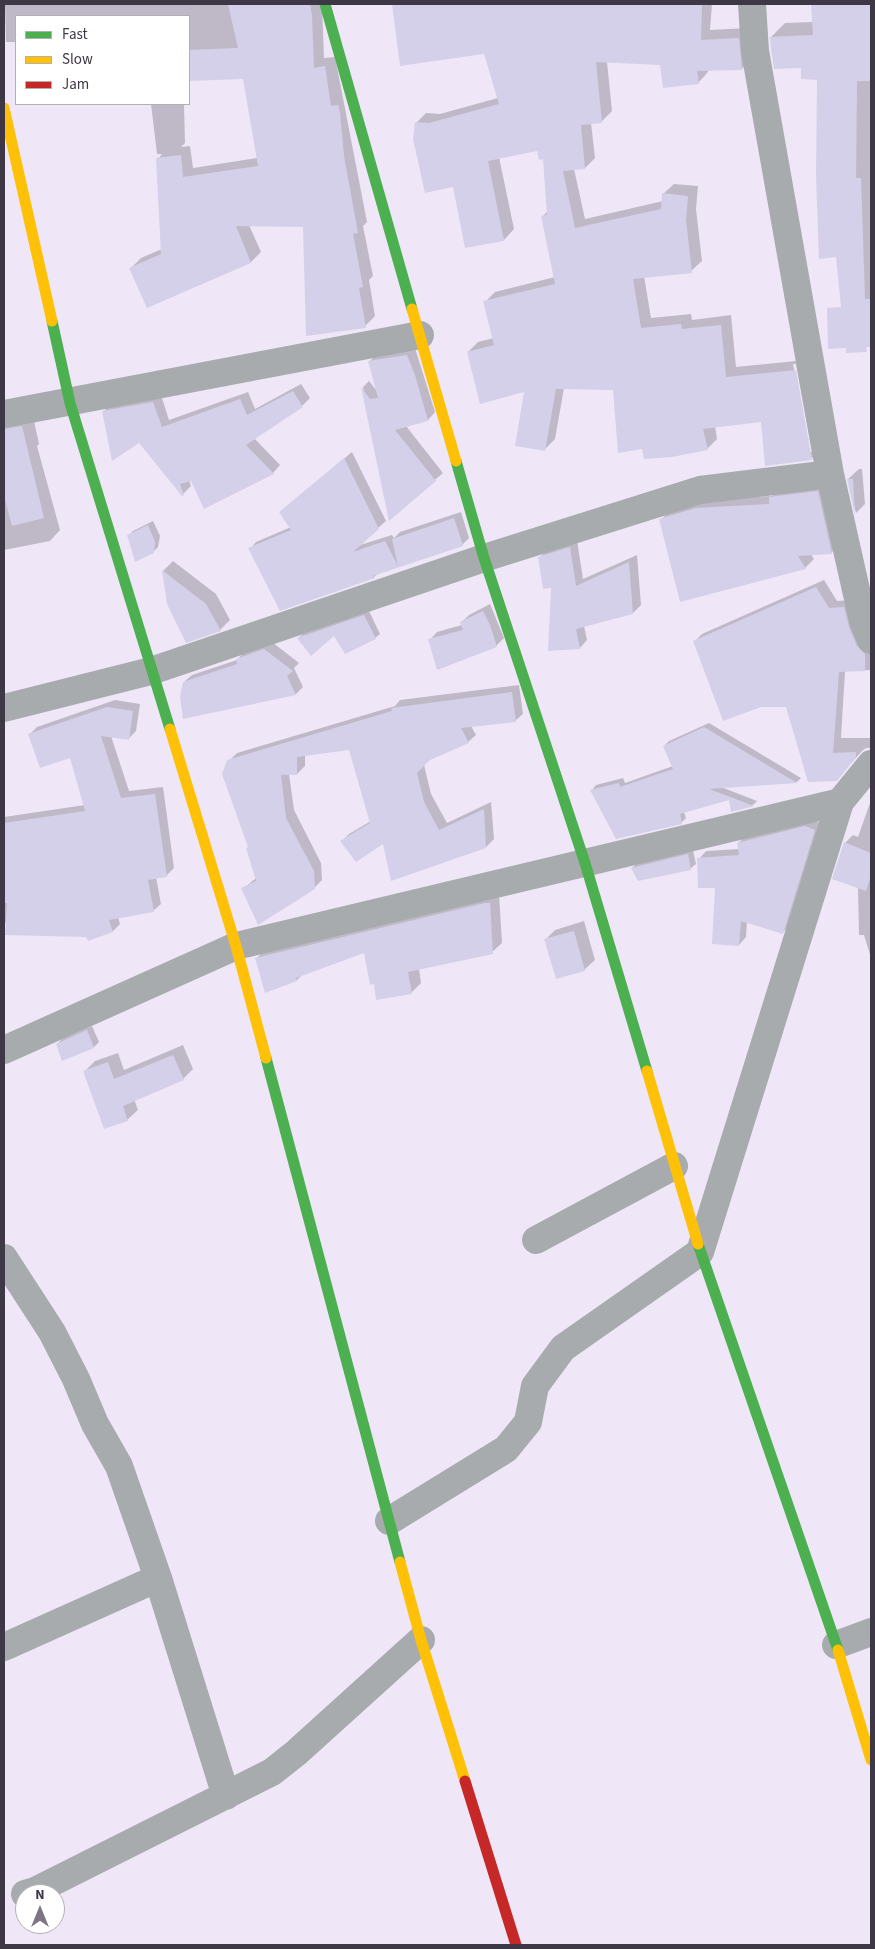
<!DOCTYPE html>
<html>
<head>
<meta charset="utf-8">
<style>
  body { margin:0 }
  #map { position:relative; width:875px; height:1949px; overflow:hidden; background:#efe7f8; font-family:"Source Sans 3",sans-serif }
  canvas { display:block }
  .frame { position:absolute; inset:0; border:5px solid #3e3745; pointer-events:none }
  .legend { position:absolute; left:15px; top:15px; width:175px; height:90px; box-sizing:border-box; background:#fff; border:1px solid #b2afb5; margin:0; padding:6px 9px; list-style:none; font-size:15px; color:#3e3745 }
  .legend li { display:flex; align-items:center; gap:10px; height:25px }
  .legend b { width:25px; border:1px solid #b2afb5 }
  .north { position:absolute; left:15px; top:1884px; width:50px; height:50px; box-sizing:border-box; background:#fff; border:1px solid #b2afb5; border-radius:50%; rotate:0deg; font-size:14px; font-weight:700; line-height:20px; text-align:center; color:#3e3745 }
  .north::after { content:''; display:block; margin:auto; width:18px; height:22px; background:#7c7584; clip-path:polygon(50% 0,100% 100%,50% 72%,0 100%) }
</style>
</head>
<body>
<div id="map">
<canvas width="875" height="1949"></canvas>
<div class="frame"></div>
<ul class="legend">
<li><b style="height:6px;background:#4caf50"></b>Fast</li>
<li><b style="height:6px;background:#ffc107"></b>Slow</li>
<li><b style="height:6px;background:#c62828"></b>Jam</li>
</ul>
<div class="north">N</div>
</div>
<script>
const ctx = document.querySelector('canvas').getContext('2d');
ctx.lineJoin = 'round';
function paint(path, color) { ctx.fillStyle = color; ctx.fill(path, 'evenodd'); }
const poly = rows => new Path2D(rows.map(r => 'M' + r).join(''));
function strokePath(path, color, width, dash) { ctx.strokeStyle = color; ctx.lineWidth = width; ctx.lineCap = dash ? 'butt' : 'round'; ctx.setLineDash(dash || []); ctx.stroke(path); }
const shadow = poly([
  [5,4,322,4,324,58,335,57,367,222,363,226,373,276,369,280,375,316,365,326,304,226,249,225,261,252,251,262,148,307,131,268,141,258,162,249,158,159,162,154,157,154,151,104,184,104,185,143,181,147,190,146,193,168,257,158,244,78,189,79,189,16,16,16,16,42,6,42],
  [393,4,712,4,710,30,748,28,752,58,742,69,708,70,708,72,698,83,661,64,607,62,612,111,601,122,591,123,595,158,585,168,574,169,585,219,663,201,663,194,674,184,698,186,696,209,702,261,691,271,644,276,651,318,691,314,692,320,731,315,736,367,806,360,821,449,811,459,762,421,715,426,717,439,707,449,643,447,614,389,564,388,555,439,544,450,526,391,468,352,478,342,494,338,485,302,495,292,555,277,542,217,548,211,544,158,538,149,499,157,514,229,504,240,454,185,416,123,426,113,440,114,498,98,485,53,401,64],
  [793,364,796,364,812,452,809,452],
  [813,4,871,4,871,346,862,346,818,78,802,67,771,37,785,23,813,22],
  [415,348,435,412,428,420,406,426,443,473,389,519,363,387,369,381,377,391,369,362,377,354],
  [301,384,310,398,302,406,254,438,280,465,273,473,189,480,191,486,183,494,139,441,103,412,111,404,161,395,169,420,248,392,255,409],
  [34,421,39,444,37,446,60,530,50,541,4,550,4,427],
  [352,452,386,521,357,546,392,535,394,538,400,532,461,512,469,538,462,545,379,573,374,577,250,549,256,542,291,527,288,506],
  [859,469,862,469,865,504,856,513,848,479],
  [827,483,840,544,831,553,811,554,814,559,805,568,661,520,670,510,706,499,772,496,779,489],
  [153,521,160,536,158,547,153,552,128,536,133,531],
  [577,540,583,579,637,555,641,605,633,613,584,626,587,640,580,648,539,558,547,550],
  [173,561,216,594,230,620,220,630,168,603,163,571],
  [824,580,837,601,851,600,871,646,871,670,845,671,841,738,871,738,871,748,866,748,862,751,837,779,787,706,694,642,702,634],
  [490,604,504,638,496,646,430,640,437,632,462,625,461,623,469,615],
  [369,611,380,634,375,638,335,634,298,638,303,634],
  [272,642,299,663,294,668,303,687,296,694,184,718,184,682,192,675,237,660,244,652],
  [519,685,523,714,515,721,471,726,476,735,468,742,430,759,424,765,431,794,447,823,491,802,494,839,486,847,341,842,349,834,371,821,350,749,305,755,305,766,297,774,289,774,294,810,321,863,322,880,314,888,243,889,256,878,229,761,237,753,395,706,400,700],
  [115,700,140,704,136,731,129,738,111,736,129,791,163,787,174,868,166,876,156,877,161,904,153,911,118,917,120,924,113,931,89,940,87,935,7,923,4,923,4,817,85,805,70,756,30,734,37,727],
  [709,723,801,778,797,782,721,787,757,801,753,805,732,810,730,798,684,812,686,818,681,823,592,790,596,785,623,778,625,783,673,766,664,746,669,741],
  [871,800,871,958,864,935,859,935,858,887,845,843,853,835,858,837],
  [813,820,821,823,790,925,782,933,747,922,746,937,739,945,717,887,699,859,706,851,739,849,738,843,746,836],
  [693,850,696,864,691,868,638,880,632,868,637,863],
  [499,894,502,943,492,952,419,969,421,983,411,993,375,983,365,952,302,975,297,980,266,991,257,958,266,948],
  [584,921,595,960,584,970,545,940,555,930],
  [92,1026,99,1042,94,1047,63,1059,57,1044,62,1039],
  [183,1045,193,1069,183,1079,134,1099,138,1110,127,1120,85,1071,95,1061,118,1053,124,1070]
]);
const building = poly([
  [228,4,310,4,312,16,314,68,325,66,331,106,338,105,340,113,344,156,358,233,353,234,363,287,359,288,366,328,306,336,303,227,236,226,251,263,147,308,129,268,161,254,156,158,181,155,183,177,258,166,243,79,189,81,189,50,238,48],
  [392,4,702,4,701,40,739,38,742,70,697,71,699,84,663,88,660,65,596,62,602,123,581,125,585,169,563,171,575,228,661,209,662,193,688,196,686,220,692,273,633,279,641,328,681,324,682,329,721,325,726,377,796,370,812,460,765,466,761,422,703,429,708,450,672,457,644,459,642,449,618,453,613,390,556,389,545,451,515,446,524,392,480,404,467,352,494,345,483,301,555,284,541,216,547,215,543,159,539,160,537,151,488,161,504,241,465,248,453,187,425,193,413,139,415,122,429,123,499,104,484,54,400,66],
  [811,4,871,4,871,81,857,81,856,178,861,178,865,299,871,299,871,347,866,347,867,352,846,353,846,348,828,349,827,308,841,307,836,257,819,259,816,176,817,80,801,79,801,68,774,69,771,49,770,37,813,35],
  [407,355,415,375,428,421,395,430,436,481,389,521,361,387,370,399,378,398,368,361],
  [293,391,303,407,246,445,274,474,204,509,191,481,180,484,184,495,182,496,139,443,112,461,102,411,153,402,162,427,240,399,247,415],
  [22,426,44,518,12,526,4,496,4,429],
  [344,458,379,529,353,552,385,541,398,566,392,539,454,518,463,546,373,576,375,578,280,611,248,548,291,530,279,512],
  [847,479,853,479,855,516],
  [818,491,832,554,798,556,806,569,680,602,659,519,696,508,769,504,769,497],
  [148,525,155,542,154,553,135,562,127,535],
  [570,547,576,586,629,562,633,614,576,629,580,649,548,651,551,588,543,589,538,557],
  [162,570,206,604,221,631,186,643,167,604],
  [816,587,829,608,844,607,849,627,857,646,865,654,865,671,839,672,833,753,856,752,856,757,837,781,808,782,786,707,761,707,723,721,693,641],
  [483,611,490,625,497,647,437,670,428,639,463,630,460,622],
  [364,615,376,639,345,654,334,636,311,656,297,638],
  [264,649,293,671,287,676,296,695,183,719,180,697,183,682,237,664,236,659],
  [512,692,516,722,461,728,469,743,430,760,417,773,424,802,439,830,484,809,486,848,391,881,383,844,356,862,340,841,370,823,349,750,297,757,297,775,281,775,286,818,314,871,315,889,258,925,241,888,256,881,246,848,248,847,222,774,227,760,392,711,391,708],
  [107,707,133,711,129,740,101,736,121,798,155,794,167,877,148,880,154,912,109,920,113,932,88,941,86,937,5,935,7,903,4,903,4,823,85,811,70,758,40,768,28,734],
  [704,727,797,783,709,789,754,806,731,812,729,800,680,814,682,824,616,839,590,790,619,783,620,787,673,769,663,746],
  [805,826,815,830,783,934,741,921,739,946,712,944,715,888,698,888,697,858,739,855,737,843],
  [844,842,871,853,871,875,866,891,832,879],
  [688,854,691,870,638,881,631,868],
  [485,903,490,903,493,954,408,972,412,994,376,1000,374,984,370,985,364,953,296,978,297,981,265,993,255,958],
  [574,931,585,971,556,979,544,939],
  [87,1030,94,1048,62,1061,56,1044],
  [173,1055,184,1080,123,1106,128,1121,104,1129,83,1071,108,1062,114,1079]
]);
const street = poly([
  [752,4,755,51,830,474,863,621,871,640],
  [4,414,420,335],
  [4,708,151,671,484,558,700,490,830,474],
  [4,1050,236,946,840,802],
  [536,1240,674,1166],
  [4,1258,52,1332,76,1379,95,1424,119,1466,158,1578,226,1796],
  [389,1521,506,1449,528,1422,535,1386,563,1348,700,1252,840,802,871,764],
  [836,1645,871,1632],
  [4,1647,158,1578],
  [25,1894,35,1891,272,1772,296,1753,421,1640]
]);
const fast = poly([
  [325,4,412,309],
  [52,321,70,403,170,729],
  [456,461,484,558,585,863,647,1071],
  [266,1058,400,1562],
  [698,1244,838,1650]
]);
const slow = poly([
  [4,108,52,321],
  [412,309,456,461],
  [170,729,236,946,266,1058],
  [647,1071,698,1244],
  [400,1562,421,1640,465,1781],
  [838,1650,871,1760]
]);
const jam = poly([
  [465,1781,516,1945]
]);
paint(shadow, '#0003');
paint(building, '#d5d0e9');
strokePath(street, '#a8abae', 28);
strokePath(fast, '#4caf50', 11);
strokePath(slow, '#ffc107', 11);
strokePath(jam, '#c62828', 11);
</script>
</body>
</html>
